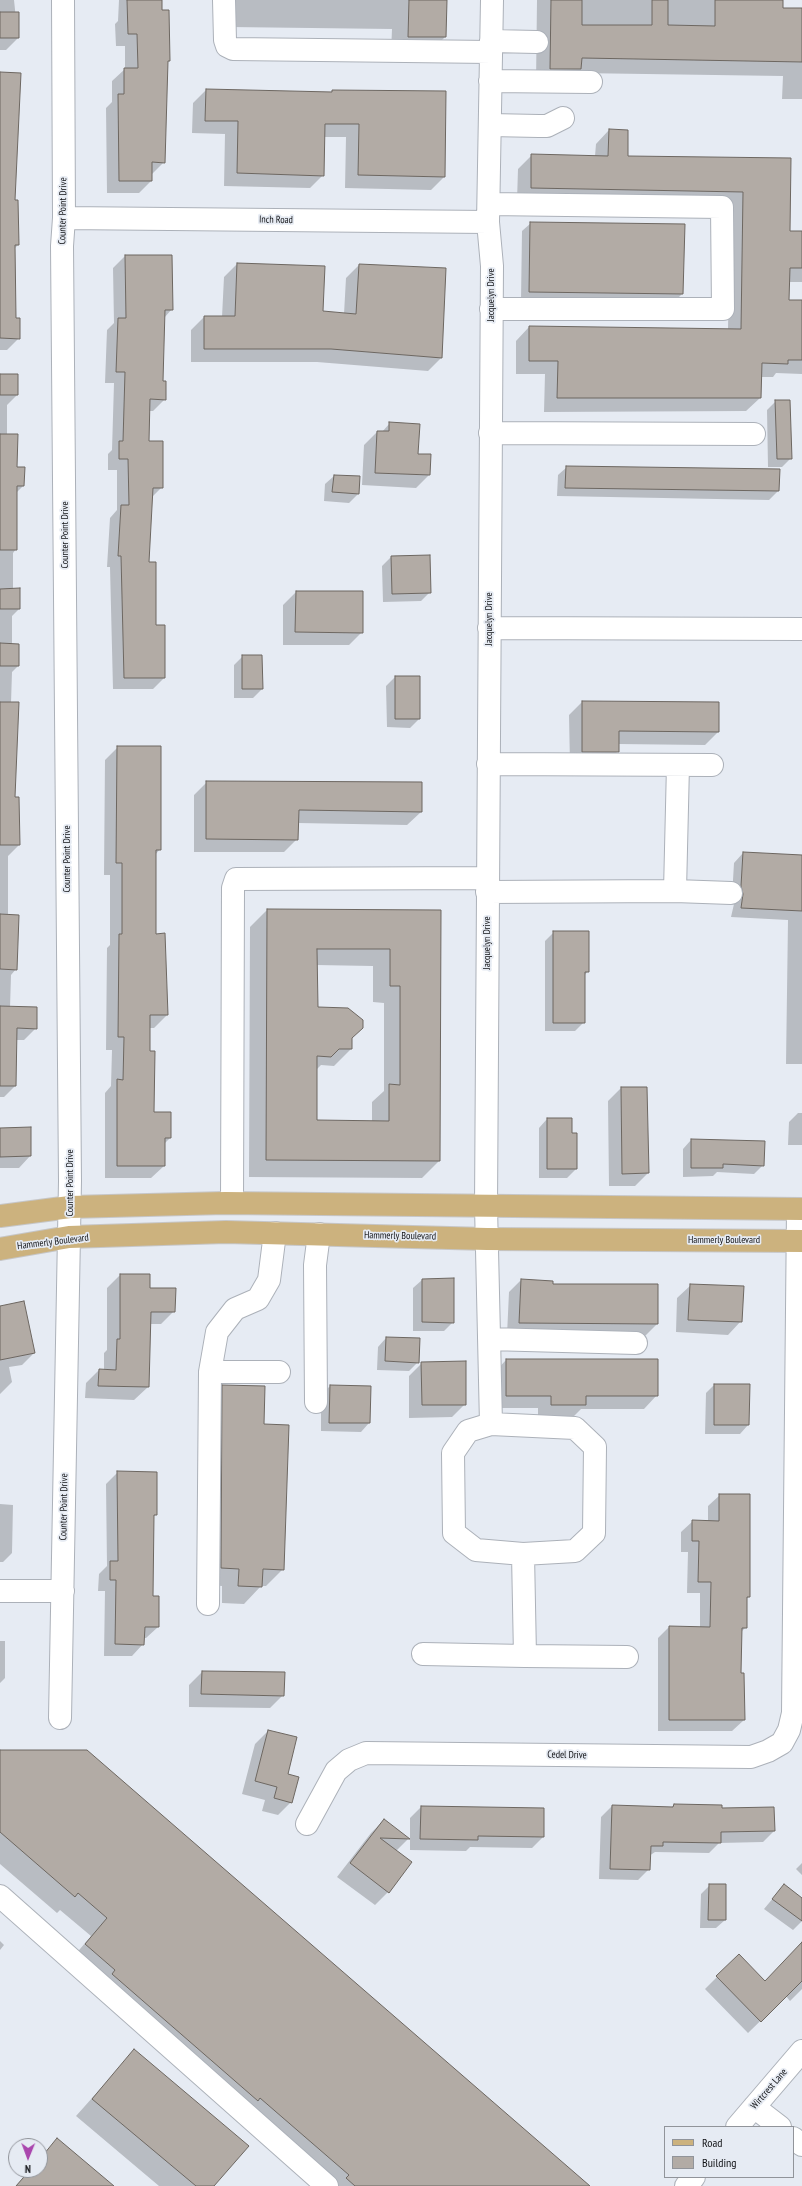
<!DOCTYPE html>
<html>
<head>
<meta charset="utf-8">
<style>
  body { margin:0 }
  #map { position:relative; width:802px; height:2186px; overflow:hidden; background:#e6ebf3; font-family:"PT Sans Narrow",sans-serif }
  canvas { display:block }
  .legend { position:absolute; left:664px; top:2126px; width:130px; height:52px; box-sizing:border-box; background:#e6ebf3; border:1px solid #91949a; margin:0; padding:5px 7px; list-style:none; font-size:12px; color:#111215 }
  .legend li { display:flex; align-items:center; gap:8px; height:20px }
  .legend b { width:20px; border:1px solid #91949a }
  .north { position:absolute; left:8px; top:2138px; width:40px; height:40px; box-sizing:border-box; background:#e6ebf3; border:1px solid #91949a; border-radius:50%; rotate:181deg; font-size:11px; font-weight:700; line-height:16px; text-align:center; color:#111215 }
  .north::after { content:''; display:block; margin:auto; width:14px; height:18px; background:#aa47ae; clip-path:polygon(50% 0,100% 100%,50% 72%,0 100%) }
</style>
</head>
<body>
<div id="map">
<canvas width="802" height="2186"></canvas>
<ul class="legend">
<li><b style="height:5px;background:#ccb27e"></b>Road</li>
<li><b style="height:11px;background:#b2aba5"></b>Building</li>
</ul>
<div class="north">N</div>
</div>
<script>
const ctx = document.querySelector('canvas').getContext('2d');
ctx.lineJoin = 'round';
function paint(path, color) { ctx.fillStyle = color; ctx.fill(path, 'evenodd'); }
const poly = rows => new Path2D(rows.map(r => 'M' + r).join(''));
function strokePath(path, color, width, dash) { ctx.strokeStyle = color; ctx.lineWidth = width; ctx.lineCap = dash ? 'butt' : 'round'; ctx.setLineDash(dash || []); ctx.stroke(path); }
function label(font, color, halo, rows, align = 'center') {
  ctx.font = font + ' "PT Sans Narrow",sans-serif'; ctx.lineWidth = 3.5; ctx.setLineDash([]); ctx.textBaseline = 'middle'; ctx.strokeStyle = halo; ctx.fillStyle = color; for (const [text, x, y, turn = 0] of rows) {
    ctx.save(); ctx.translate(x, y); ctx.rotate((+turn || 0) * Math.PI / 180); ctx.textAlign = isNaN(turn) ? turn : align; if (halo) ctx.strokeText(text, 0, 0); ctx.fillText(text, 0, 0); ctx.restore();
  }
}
const shadow = poly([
  [0,0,14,0,18,38,6,50,0,50],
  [119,0,161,0,161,11,169,61,166,63,164,162,151,175,151,181,139,193,107,193,106,108,112,102,112,81,125,69,125,46,116,46,115,24,118,21],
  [230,0,446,0,445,37,428,54,391,53,392,29,230,27],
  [537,0,782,0,782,9,802,9,802,99,782,99,783,76,577,73,536,84],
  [0,73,18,245,14,249,15,319,19,338,7,350,0,350],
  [206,90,330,93,332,91,444,177,431,190,345,188,346,137,324,137,323,175,310,188,224,186,225,134,192,133,193,103],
  [609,130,627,157,790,159,789,232,802,232,802,282,788,282,788,301,802,301,802,374,776,373,773,377,760,377,760,398,746,411,544,412,545,374,516,374,516,341,529,327,728,330,730,205,517,201,518,169,532,155,595,156,596,144],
  [531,223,682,294,674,302,521,300,522,231],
  [125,256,172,309,164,318,162,382,165,399,153,411,149,411,148,442,162,487,151,498,148,563,155,626,164,678,153,689,113,689,110,567,107,567,110,518,117,510,117,470,108,470,108,454,112,450,114,383,105,383,107,330,114,323,113,268],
  [237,264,322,312,344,314,346,278,359,265,441,358,428,371,317,362,191,362,191,330,204,317,222,317,224,277],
  [0,375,17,395,7,405,7,435,23,486,16,493,16,549,13,553,13,589,19,609,12,616,12,645,18,666,12,672,11,703,14,798,19,845,8,856,8,915,16,969,11,975,10,1008,36,1028,24,1040,15,1040,15,1086,4,1097,0,1097],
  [776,401,791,458,782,467,768,467,767,410],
  [390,423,417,455,429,475,416,488,362,485,364,445,377,432,382,432],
  [567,467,778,491,769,500,557,496,558,475],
  [334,476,358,494,349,503,324,501,325,484],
  [391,557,430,592,421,601,383,602,382,566],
  [296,592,362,632,349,645,283,645,283,605],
  [243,656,262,689,253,698,234,698,234,665],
  [395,677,419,719,410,728,387,727,386,686],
  [582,702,718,732,705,745,618,744,618,751,605,764,570,765,569,715],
  [118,747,160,849,155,855,155,935,167,1015,154,1028,149,1028,153,1113,170,1138,164,1144,164,1166,151,1178,105,1178,105,1093,111,1086,112,1050,106,1050,107,948,110,945,110,875,104,875,105,760],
  [207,782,421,783,421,812,407,825,298,823,297,839,284,852,194,852,194,795],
  [743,853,802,855,802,1064,786,1064,788,920,731,917,734,904,732,897,734,863],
  [267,910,440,911,439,1161,422,1178,249,1177,250,927],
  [316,965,373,966,373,1002,384,1003,384,1091,372,1102,372,1122,316,1121,316,1070,321,1065,334,1066,351,1049,317,1008],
  [554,932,588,971,584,976,584,1022,575,1031,545,1031,545,941],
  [621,1088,646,1088,648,1173,635,1186,609,1186,608,1101],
  [798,1113,802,1113,802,1145,788,1145,789,1122],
  [547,1119,571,1134,576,1169,567,1178,539,1178,539,1128],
  [0,1129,30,1156,19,1168,0,1168],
  [691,1140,763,1165,754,1174,717,1172,713,1176,683,1177,683,1149],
  [120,1275,149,1289,174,1311,161,1324,149,1324,148,1387,134,1400,85,1398,86,1383,99,1370,104,1370,104,1353,107,1350,107,1288],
  [422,1280,453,1322,444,1331,413,1331,413,1288],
  [521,1280,552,1285,658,1285,657,1324,645,1336,507,1335,509,1292],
  [691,1285,741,1321,728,1335,676,1332,677,1298],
  [0,1307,34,1353,22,1365,9,1367,12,1382,0,1394],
  [386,1338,418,1362,409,1371,377,1370,378,1347],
  [506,1360,657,1395,644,1409,581,1409,572,1418,538,1417,538,1408,493,1408,493,1374],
  [422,1363,465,1404,452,1417,409,1418,409,1376],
  [714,1385,748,1425,740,1434,705,1434,706,1393],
  [223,1386,263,1425,283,1569,266,1586,261,1586,244,1604,222,1603,222,1586,204,1585,206,1403],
  [330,1386,370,1387,369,1423,361,1432,321,1431,321,1395],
  [118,1472,156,1514,153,1517,152,1597,158,1627,146,1638,144,1638,143,1644,132,1656,104,1656,105,1591,98,1591,99,1574,107,1566,106,1484],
  [720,1495,749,1597,746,1599,746,1627,741,1632,740,1674,744,1720,732,1731,658,1731,658,1638,669,1627,700,1628,700,1593,687,1593,688,1552,681,1552,681,1532,693,1521,708,1522,708,1506],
  [0,1504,13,1505,12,1553,3,1562,0,1562],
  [0,1641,5,1641,5,1678,0,1683],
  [202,1672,283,1695,270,1708,189,1707,189,1685],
  [268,1731,287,1775,291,1802,278,1815,262,1811,265,1800,242,1794,255,1744],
  [0,1751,588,2186,325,2186,69,1962,91,1936,60,1910,57,1913,0,1864],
  [674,1805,721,1809,774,1831,763,1842,719,1843,709,1853,655,1852,649,1856,649,1869,638,1880,599,1879,601,1817,612,1806,671,1808],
  [421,1807,543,1837,532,1848,470,1847,466,1851,410,1850,410,1818],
  [384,1820,408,1839,396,1851,411,1862,388,1892,375,1905,337,1877,371,1833],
  [802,1863,802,1875,796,1869],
  [710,1885,725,1920,716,1928,700,1928,701,1894],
  [784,1885,802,1899,802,1921,793,1930,764,1909],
  [0,1941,4,1945,0,1950],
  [739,1955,765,1982,802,1956,802,1989,790,2001,786,1996,748,2033,705,1989],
  [134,2051,213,2186,159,2186,76,2116],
  [57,2140,112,2186,16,2186,29,2170,40,2170,40,2157]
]);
const building = poly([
  [127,0,162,0,162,10,169,10,170,61,168,61,165,163,152,162,152,181,119,181,118,94,124,94,124,68,138,68,137,34,128,34,127,0],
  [409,0,447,0,446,37,408,37,409,0],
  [551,0,582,0,582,25,652,25,652,0,668,0,668,25,715,26,715,0,783,0,783,8,802,8,802,62,582,58,581,69,550,69,551,0],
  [0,12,19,12,19,38,0,38,0,12],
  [0,72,21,73,15,200,18,200,19,245,15,245,16,318,20,318,20,339,0,338,0,72],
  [206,89,332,92,332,90,446,91,445,177,358,175,359,124,325,124,324,176,237,173,238,121,205,121,206,89],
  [609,129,628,130,628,156,791,158,790,231,802,231,802,268,790,268,789,300,802,300,802,360,788,360,788,364,762,363,761,398,557,398,558,361,529,361,529,326,741,329,743,192,531,188,531,154,608,156,609,129],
  [530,222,685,224,683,294,529,292,530,222],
  [125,255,172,255,173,310,165,310,163,381,166,381,166,400,150,399,149,441,163,441,163,488,153,488,149,562,156,562,156,625,165,625,165,678,124,678,121,556,118,556,121,505,129,505,128,459,119,459,119,441,123,441,125,372,116,372,118,318,126,318,125,255],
  [237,263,325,266,323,311,356,314,359,264,446,268,442,358,331,349,204,349,204,316,235,316,237,263],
  [0,374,18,374,18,395,0,395,0,374],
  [775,400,790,400,792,459,777,459,775,400],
  [389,422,420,424,418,454,431,454,430,475,375,473,377,431,389,431,389,422],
  [0,434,18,434,17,467,25,467,24,486,17,486,17,550,0,550,0,434],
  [566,466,780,469,779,491,565,488,566,466],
  [334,475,360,476,359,494,332,492,334,475],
  [430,555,431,593,392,594,391,556,430,555],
  [20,588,20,609,0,609,0,589,20,588],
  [296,591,363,591,363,633,295,632,296,591],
  [0,643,19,644,19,666,0,666,0,643],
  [242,655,262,655,263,689,242,689,242,655],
  [395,676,420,676,420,719,395,719,395,676],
  [582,701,719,702,719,732,619,731,619,752,582,752,582,701],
  [0,702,19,702,15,797,19,797,20,845,0,845,0,702],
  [117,746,161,746,161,850,156,850,156,934,165,933,168,1015,150,1015,150,1051,155,1051,154,1112,171,1112,171,1138,165,1138,165,1166,117,1166,117,1079,123,1080,124,1037,118,1037,119,934,122,934,122,863,116,863,117,746],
  [206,781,422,782,422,812,299,810,298,840,206,839,206,781],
  [743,852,802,855,802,911,741,908,743,894,741,886,743,852],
  [267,909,441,910,440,1161,266,1160,267,909],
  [317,949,390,949,390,986,400,986,400,1085,389,1084,389,1121,317,1120,317,1056,331,1057,339,1049,352,1049,352,1038,363,1028,363,1020,348,1008,318,1007,317,949],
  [0,914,19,915,17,970,0,969,0,914],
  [553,931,589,931,589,972,585,972,585,1023,553,1023,553,931],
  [0,1006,37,1007,37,1029,17,1028,16,1086,0,1086,0,1006],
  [621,1087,647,1087,649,1173,622,1174,621,1087],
  [547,1118,572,1118,572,1133,577,1133,577,1169,547,1169,547,1118],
  [31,1127,31,1156,0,1157,0,1128,31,1127],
  [691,1139,765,1141,764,1166,723,1164,723,1168,691,1168,691,1139],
  [120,1274,150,1274,150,1288,176,1288,175,1312,151,1312,149,1387,98,1386,99,1369,116,1370,117,1339,120,1339,120,1274],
  [454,1278,454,1323,422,1322,422,1279,454,1278],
  [521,1279,553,1281,553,1284,658,1284,658,1324,519,1323,521,1279],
  [690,1284,744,1286,742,1322,688,1320,690,1284],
  [24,1301,35,1353,0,1360,0,1306,24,1301],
  [386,1337,420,1338,419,1363,385,1361,386,1337],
  [506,1359,658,1359,658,1396,586,1396,586,1405,551,1405,551,1396,506,1396,506,1359],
  [466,1361,466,1405,422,1405,421,1362,466,1361],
  [714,1384,750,1384,749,1425,714,1425,714,1384],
  [222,1385,265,1386,264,1424,289,1425,284,1570,263,1569,262,1587,238,1586,239,1569,221,1568,222,1385],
  [330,1385,371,1386,370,1423,329,1423,330,1385],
  [117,1471,157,1472,157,1515,154,1515,153,1596,159,1596,159,1627,145,1627,144,1645,115,1644,116,1580,110,1580,110,1561,118,1561,117,1471],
  [719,1494,750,1494,750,1597,747,1597,747,1628,742,1628,741,1673,744,1673,745,1720,669,1720,669,1626,710,1627,711,1582,698,1582,699,1541,692,1541,692,1520,719,1521,719,1494],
  [202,1671,285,1672,284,1696,201,1694,202,1671],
  [268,1730,297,1737,288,1774,299,1777,292,1803,274,1798,277,1787,255,1781,268,1730],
  [0,1750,87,1750,590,2186,355,2186,346,2178,349,2175,260,2098,258,2101,112,1974,115,1970,85,1944,107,1918,78,1893,75,1897,0,1832,0,1750],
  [674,1804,722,1805,722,1808,774,1807,775,1831,721,1832,721,1843,663,1842,663,1846,651,1846,650,1870,610,1869,612,1805,673,1807,674,1804],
  [421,1806,544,1808,544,1837,478,1836,478,1840,420,1839,421,1806],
  [384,1819,410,1839,380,1838,412,1862,389,1893,350,1863,384,1819],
  [709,1884,726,1884,726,1920,708,1920,709,1884],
  [784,1884,802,1898,802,1921,772,1899,784,1884],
  [802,1942,802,1981,761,2022,716,1976,739,1954,765,1981,802,1942],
  [134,2049,249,2146,214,2186,196,2186,92,2099,134,2049],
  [57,2138,114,2186,16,2186,30,2170,40,2170,40,2159,57,2138]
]);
const minor = poly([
  [224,0,225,40,227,46,233,49,491,52],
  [491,41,537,42],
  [490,81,591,82],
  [490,125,539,126,547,126,563,118],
  [489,204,722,207,723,309,491,309],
  [64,218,488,222],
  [490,433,754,434],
  [489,628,802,629],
  [488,764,712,765],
  [675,891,731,893],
  [487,892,675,891,678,765],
  [232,1203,233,888,236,879,488,878],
  [489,1339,636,1343],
  [210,1372,279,1372],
  [316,1402,315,1265,319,1234],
  [491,1424,575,1428,595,1447,594,1533,575,1551,523,1554,476,1550,454,1533,453,1453,468,1431,491,1424,486,1206,492,266,488,222,492,0],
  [0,1591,63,1591],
  [208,1604,210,1372,217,1332,235,1309,258,1299,269,1280,275,1233],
  [423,1654,525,1656,523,1554],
  [525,1656,627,1657],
  [60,1718,70,1181,62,246,64,218,63,0],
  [307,1824,336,1771,349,1760,366,1753,751,1757,768,1751,782,1743,789,1730,793,1713,798,1209],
  [0,1896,327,2186],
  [754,2107,780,2127],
  [737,2127,802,2051],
  [793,2138,802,2145],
  [686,2186,694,2177]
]);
const major = poly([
  [0,1216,70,1207,225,1203,802,1209],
  [0,1249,69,1237,226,1232,487,1239,802,1241]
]);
const streetNames = [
  ["Counter Point Drive",63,211,-89],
  ["Inch Road",276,220,1],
  ["Jacquelyn Drive",491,295,-90],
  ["Counter Point Drive",65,535,-90],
  ["Jacquelyn Drive",489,619,-90],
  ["Counter Point Drive",67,859,-90],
  ["Jacquelyn Drive",487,943,-90],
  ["Counter Point Drive",70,1183,-90],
  ["Hammerly Boulevard",400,1236,1],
  ["Hammerly Boulevard",724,1240],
  ["Hammerly Boulevard",53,1242,-7],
  ["Counter Point Drive",64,1507,-89],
  ["Cedel Drive",567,1755,1],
  ["Wirtcrest Lane",769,2089,-49]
];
paint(shadow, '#0003');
paint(building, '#b2aba5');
strokePath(building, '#6d6761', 1);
strokePath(minor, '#acb1b9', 24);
strokePath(major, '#c6c6c7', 24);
strokePath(minor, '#fff', 22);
strokePath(major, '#ccb27e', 22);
label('10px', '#111215', '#e6ebf3', streetNames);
</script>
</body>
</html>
